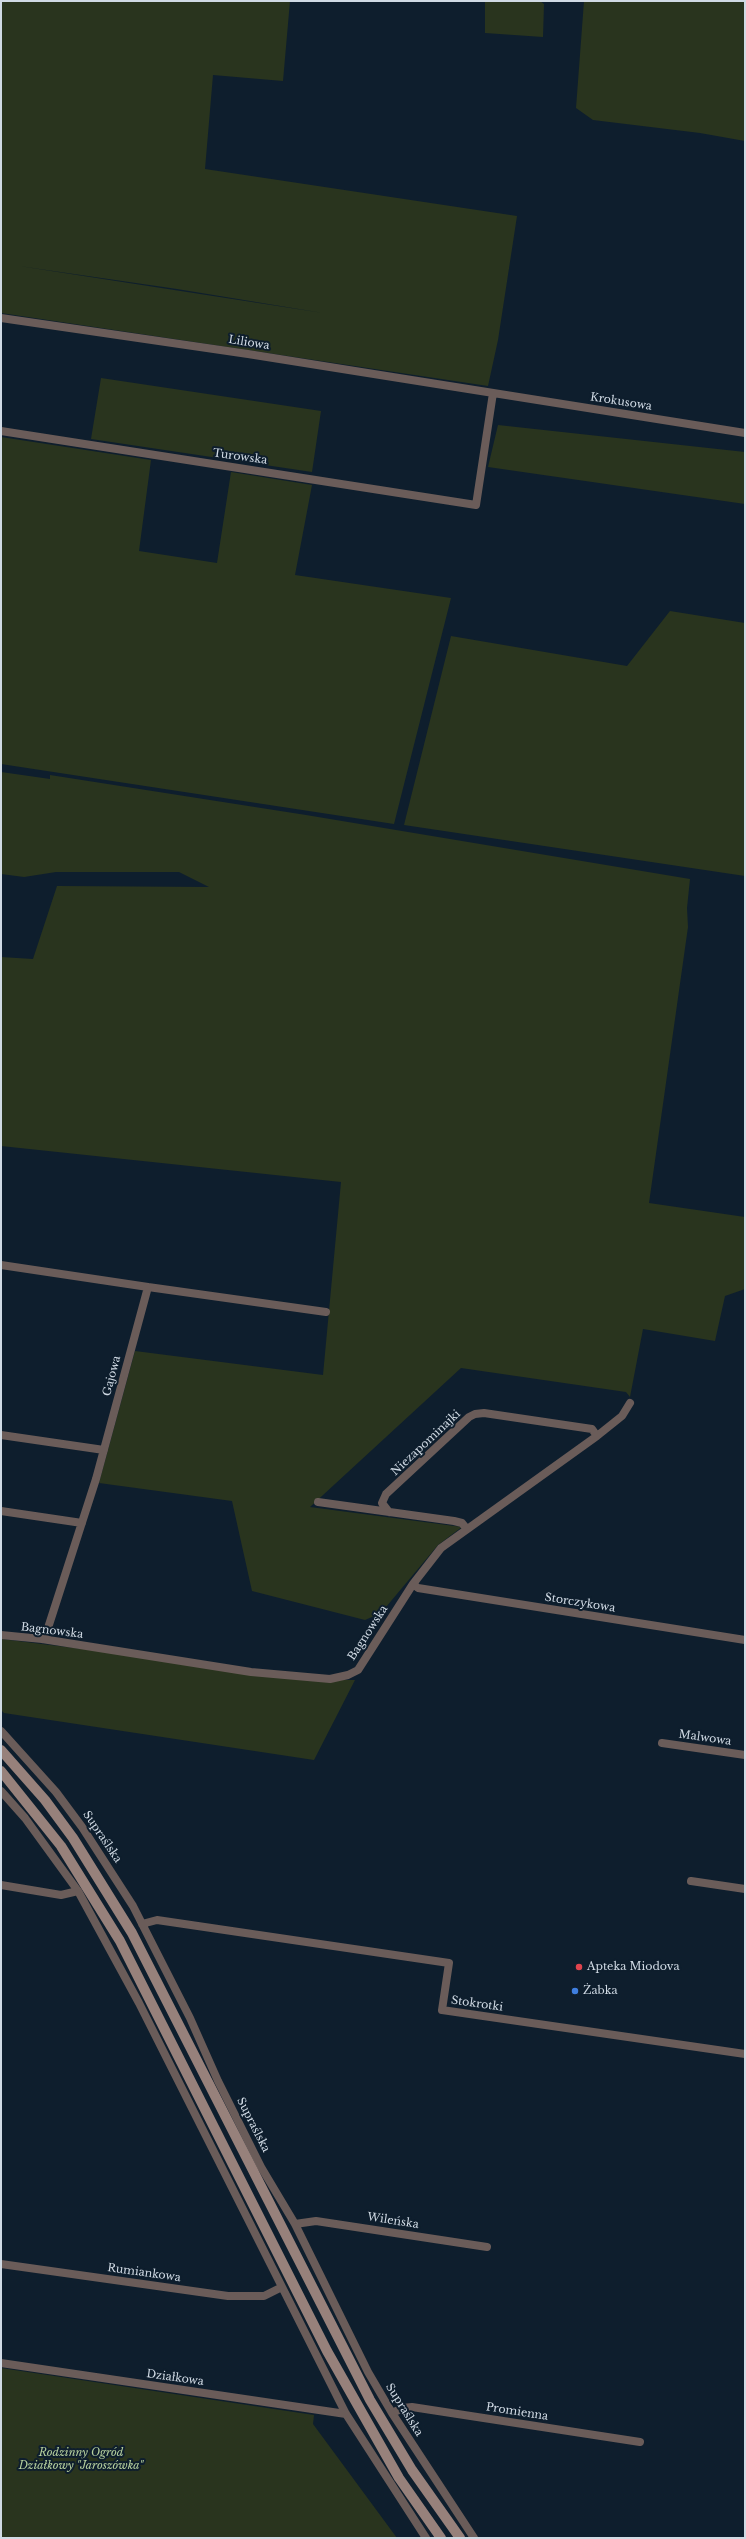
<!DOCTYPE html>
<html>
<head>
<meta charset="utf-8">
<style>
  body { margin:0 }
  #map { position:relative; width:746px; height:2539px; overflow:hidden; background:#0e1e2d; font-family:"Libre Baskerville",serif }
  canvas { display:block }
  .frame { position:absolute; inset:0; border:2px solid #d0dae4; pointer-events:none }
</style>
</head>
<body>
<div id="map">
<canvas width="746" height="2539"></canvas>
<div class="frame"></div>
</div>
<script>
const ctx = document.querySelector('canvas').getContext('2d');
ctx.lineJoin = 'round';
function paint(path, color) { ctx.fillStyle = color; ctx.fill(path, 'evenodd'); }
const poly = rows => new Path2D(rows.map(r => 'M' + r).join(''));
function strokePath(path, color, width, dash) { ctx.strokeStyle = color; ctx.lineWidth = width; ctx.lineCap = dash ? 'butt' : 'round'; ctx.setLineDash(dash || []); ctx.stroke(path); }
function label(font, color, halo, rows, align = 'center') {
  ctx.font = font + ' "Libre Baskerville",serif'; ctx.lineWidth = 4; ctx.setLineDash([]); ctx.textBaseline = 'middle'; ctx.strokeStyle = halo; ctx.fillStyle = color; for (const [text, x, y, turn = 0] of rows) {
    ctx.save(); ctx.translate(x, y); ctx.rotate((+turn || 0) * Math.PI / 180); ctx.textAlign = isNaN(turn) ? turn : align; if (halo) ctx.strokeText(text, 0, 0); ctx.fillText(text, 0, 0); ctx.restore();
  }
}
const green = poly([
  [1,1,290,1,283,81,213,75,205,169,517,216,498,340,488,386,1,313],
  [19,266,177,289,323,313],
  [485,1,540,1,544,4,543,37,485,33],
  [584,1,745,1,745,141,700,133,593,120,576,108],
  [101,378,321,411,312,472,91,439],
  [498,425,745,452,745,504,488,467],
  [1,437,151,460,139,551,217,563,231,472,312,485,295,575,451,598,394,824,1,764],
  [670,611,745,623,745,876,404,825,451,636,627,666],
  [1,772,50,779,50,775,306,815,690,879,687,908,688,927,649,1203,745,1217,745,1289,725,1296,715,1341,643,1329,630,1397,626,1392,461,1368,310,1507,462,1527,438,1545,381,1613,365,1620,252,1591,232,1501,99,1483,135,1351,323,1375,341,1182,1,1146,1,957,33,959,57,886,209,887,179,872,56,872,24,877,1,874],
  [1,1639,336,1680,355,1680,314,1760,4,1713,1,1710],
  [1,2368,314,2415,313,2424,397,2538,1,2538]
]);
const minor = poly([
  [1,318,248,354,745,433],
  [1,431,476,505,493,393],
  [1,1265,148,1287],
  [1,1435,104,1450],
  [318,1502,454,1521,462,1523,466,1528],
  [1,1511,82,1523],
  [389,1512,382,1503,386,1494,469,1417,475,1414,484,1413,592,1429,597,1436],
  [413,1584,418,1588,745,1640],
  [1,1635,42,1639,251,1672,330,1679,348,1675,358,1670,413,1584,441,1548,597,1436,622,1416,630,1403],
  [42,1639,47,1631,96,1479,148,1287,326,1312],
  [1,1731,56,1792,82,1827,133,1906,190,2018,218,2081,261,2167,295,2224,368,2372,392,2413,474,2538],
  [662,1743,745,1755],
  [1,1791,25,1818,78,1891,139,2003,346,2414,426,2538],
  [691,1881,745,1889],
  [1,1885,61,1895,78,1891],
  [142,1924,157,1920,449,1963,442,2010,745,2054],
  [295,2224,316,2221,487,2247],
  [1,2264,228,2296,264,2296,282,2287],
  [1,2363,346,2414],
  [392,2413,403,2408,412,2407,640,2442]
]);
const secondary = poly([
  [1,1750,45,1800,73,1838,132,1933,370,2400,412,2470,460,2538],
  [1,1771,61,1846,120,1941,327,2351,399,2478,441,2538]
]);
const markers = [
  [579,1967,4,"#e0444e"],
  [575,1991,4,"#3f7fe0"]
];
const streetNames = [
  ["Liliowa",249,343,9],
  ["Krokusowa",621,402,9],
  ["Turowska",240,457,8],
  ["Gajowa",112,1376,-75],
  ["Niezapominajki",426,1443,-43],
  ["Storczykowa",580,1603,9],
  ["Bagnowska",52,1631,7],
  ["Bagnowska",368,1633,-57],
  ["Malwowa",705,1738,8],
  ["Supraślska",102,1837,56],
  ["Stokrotki",477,2004,8],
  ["Supraślska",253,2125,63],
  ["Wileńska",393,2221,9],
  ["Rumiankowa",144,2273,8],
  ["Działkowa",175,2378,8],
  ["Supraślska",404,2410,58],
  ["Promienna",517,2412,9]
];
const poiNames = [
  ["Apteka Miodova",587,1967],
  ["Żabka",583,1991]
];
const parkNames = [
  ["Rodzinny Ogród",81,2453],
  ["Działkowy \"Jaroszówka\"",81,2466]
];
paint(green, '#29341e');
strokePath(minor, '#6a5c59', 8);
strokePath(secondary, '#97817b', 10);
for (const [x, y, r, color] of markers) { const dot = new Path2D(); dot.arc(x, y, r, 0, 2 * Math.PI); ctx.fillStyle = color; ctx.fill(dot); strokePath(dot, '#0e1e2d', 1.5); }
label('11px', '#d0dae4', '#0e1e2d', streetNames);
label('11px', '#d0dae4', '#0e1e2d', poiNames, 'left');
label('italic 11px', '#b6d09e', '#0e1e2d', parkNames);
</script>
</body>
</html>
